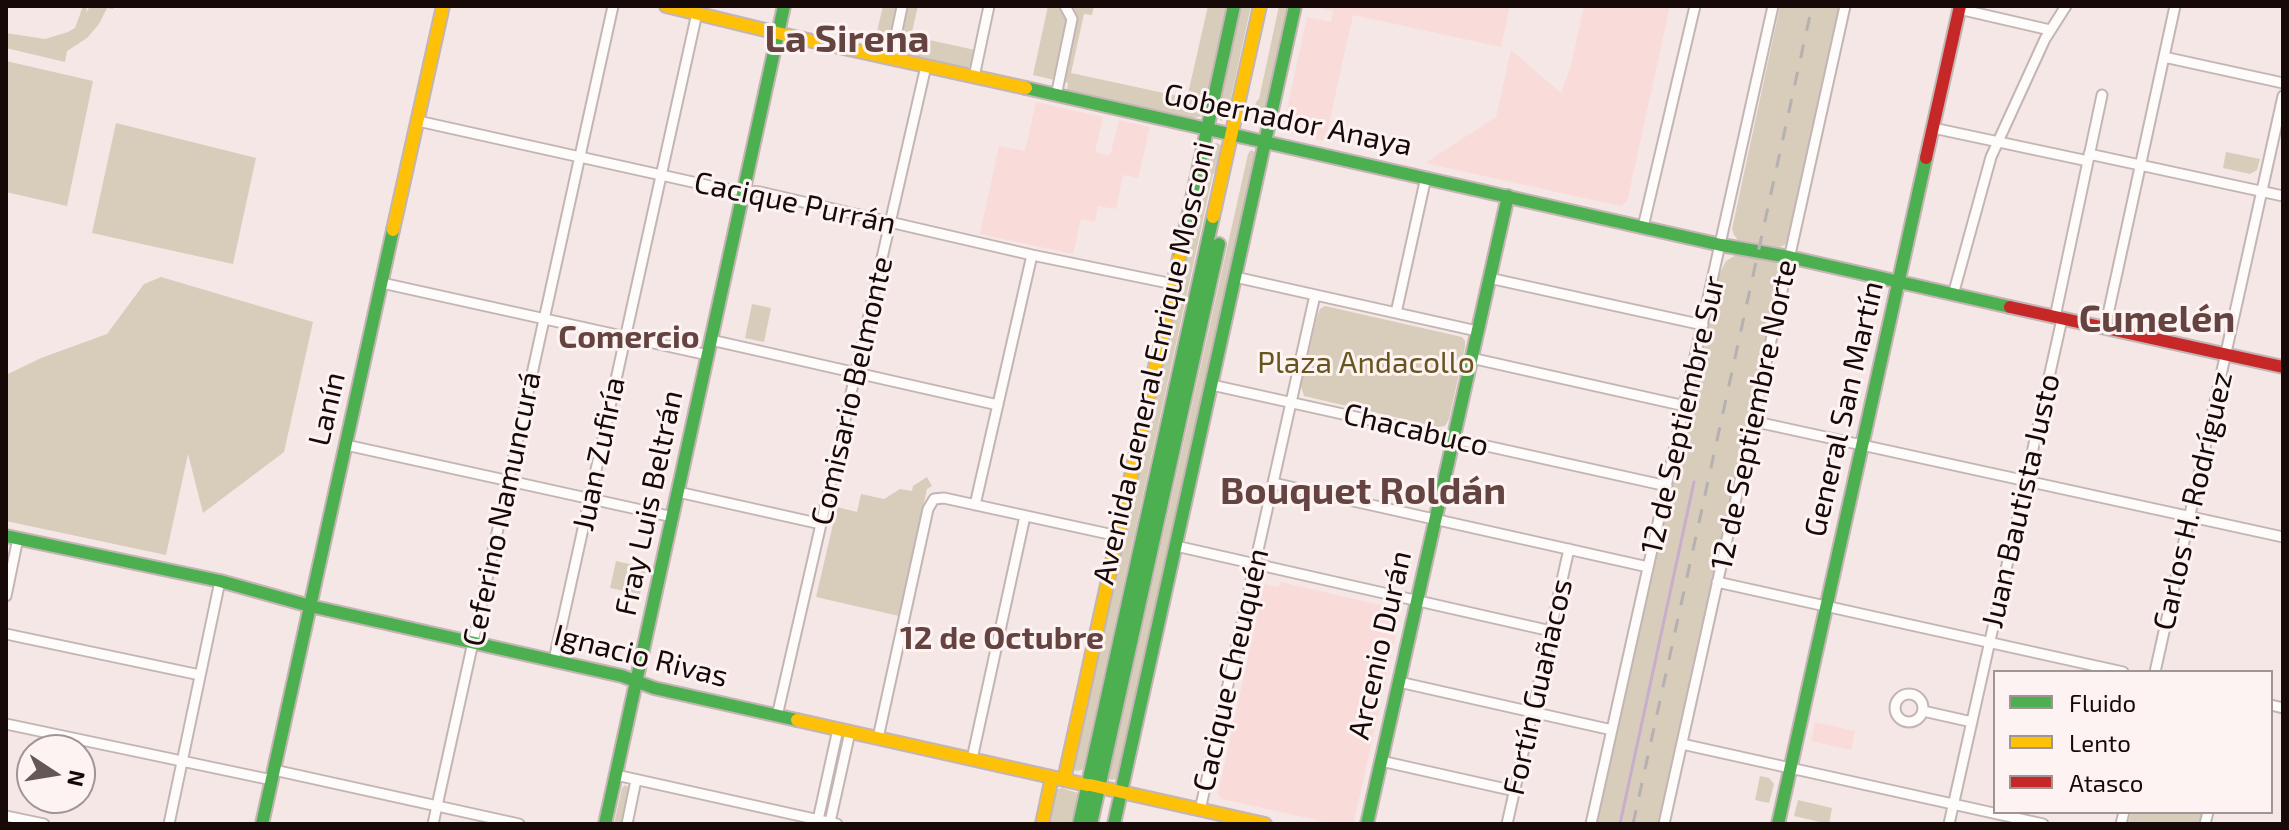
<!DOCTYPE html>
<html>
<head>
<meta charset="utf-8">
<style>
  body { margin:0 }
  #map { position:relative; width:2289px; height:830px; overflow:hidden; background:#f5e7e5; font-family:"Exo 2",sans-serif }
  canvas { display:block }
  .frame { position:absolute; inset:0; border:8px solid #160908; pointer-events:none }
  .legend { position:absolute; left:1993px; top:670px; width:280px; height:144px; box-sizing:border-box; background:#fcf3f2; border:2px solid #a09594; margin:0; padding:10px 14px; list-style:none; font-size:24px; color:#160908 }
  .legend li { display:flex; align-items:center; gap:16px; height:40px }
  .legend b { width:40px; border:2px solid #a09594 }
  .north { position:absolute; left:16px; top:734px; width:80px; height:80px; box-sizing:border-box; background:#fcf3f2; border:2px solid #a09594; border-radius:50%; rotate:102deg; font-size:22px; font-weight:700; line-height:32px; text-align:center; color:#160908 }
  .north::after { content:''; display:block; margin:auto; width:28px; height:36px; background:#645755; clip-path:polygon(50% 0,100% 100%,50% 72%,0 100%) }
</style>
</head>
<body>
<div id="map">
<canvas width="2289" height="830"></canvas>
<div class="frame"></div>
<ul class="legend">
<li><b style="height:10px;background:#4caf50"></b>Fluido</li>
<li><b style="height:10px;background:#ffc107"></b>Lento</li>
<li><b style="height:10px;background:#c62828"></b>Atasco</li>
</ul>
<div class="north">N</div>
</div>
<script>
const ctx = document.querySelector('canvas').getContext('2d');
ctx.lineJoin = 'round';
function paint(path, color) { ctx.fillStyle = color; ctx.fill(path, 'evenodd'); }
const poly = rows => new Path2D(rows.map(r => 'M' + r).join(''));
function strokePath(path, color, width, dash) { ctx.strokeStyle = color; ctx.lineWidth = width; ctx.lineCap = dash ? 'butt' : 'round'; ctx.setLineDash(dash || []); ctx.stroke(path); }
function label(font, color, halo, rows, align = 'center') {
  ctx.font = font + ' "Exo 2",sans-serif'; ctx.lineWidth = 6; ctx.setLineDash([]); ctx.textBaseline = 'middle'; ctx.strokeStyle = halo; ctx.fillStyle = color; for (const [text, x, y, turn = 0] of rows) {
    ctx.save(); ctx.translate(x, y); ctx.rotate((+turn || 0) * Math.PI / 180); ctx.textAlign = isNaN(turn) ? turn : align; if (halo) ctx.strokeText(text, 0, 0); ctx.fillText(text, 0, 0); ctx.restore();
  }
}
const built = poly([
  [1320,6,1510,6,1501,47,1353,15,1325,141,1287,133,1283,127,1307,17,1331,22,1333,11,1319,8],
  [1584,6,1670,6,1627,202,1620,206,1425,163,1496,117,1511,50,1561,93,1571,65],
  [1036,102,1103,117,1095,152,1110,156,1119,120,1150,127,1138,178,1123,175,1116,209,1098,206,1095,222,1081,219,1073,254,980,234,999,146,1025,151],
  [1280,582,1394,608,1400,617,1354,821,1349,824,1334,824,1222,799,1218,794,1264,584,1279,587],
  [1815,722,1855,731,1851,750,1811,741]
]);
const green = poly([
  [83,6,87,6,86,13,90,6,114,6,113,9,107,8,99,24,87,38,67,51,65,62,6,48,6,33,45,39,68,32,75,28],
  [883,6,918,6,911,36,975,50,971,66,966,68,873,48],
  [1048,6,1094,6,1092,15,1084,14,1071,73,1187,98,1208,6,1228,6,1202,116,1194,118,1067,91,1068,83,1033,75],
  [1239,6,1251,6,1227,116,1221,121,1216,116],
  [1279,6,1288,6,1262,121,1256,125,1252,119,1256,102,1259,99],
  [1780,6,1839,6,1787,240,1785,245,1779,247,1738,240,1734,235,1732,229],
  [6,61,93,81,67,206,6,192],
  [116,123,256,158,233,264,92,233],
  [1217,143,1221,145,1219,169,1213,174,1084,766,1082,770,1076,771,1072,767,1208,150,1212,144],
  [1251,150,1257,153,1119,776,1117,779,1111,780,1108,777,1111,755,1115,751,1248,154],
  [2226,152,2260,159,2257,170,2250,174,2223,168],
  [1736,255,1776,262,1780,269,1659,824,1596,824,1719,275,1726,261],
  [161,277,313,322,284,452,203,513,188,454,166,555,6,521,6,375,41,358,107,334,144,284],
  [752,304,771,308,764,342,745,338],
  [1325,306,1462,337,1465,341,1465,347,1449,419,1445,426,1437,427,1304,396,1301,386,1317,316,1320,309],
  [927,477,932,486,927,489,899,616,816,597,837,507,857,512,861,494,884,499,900,489,912,491,913,486],
  [616,561,646,568,640,594,610,588],
  [1760,776,1769,778,1774,784,1769,803,1755,800],
  [625,785,629,788,630,791,623,824,614,824,622,788],
  [1062,788,1078,793,1076,815,1072,818,1070,824,1047,824,1053,796,1057,789],
  [1798,800,1832,808,1829,824,1794,816],
  [2131,812,2203,812,2201,824,2128,824]
]);
const stream = poly([
  [1620,824,1694,482]
]);
const street = poly([
  [1959,9,2050,30],
  [2164,57,2283,83],
  [891,59,902,7],
  [974,77,989,6],
  [1056,96,1072,19,1065,6],
  [418,121,724,189,760,192,1032,255,1173,284],
  [1933,128,2088,161],
  [2089,154,2283,196],
  [1643,227,1695,6],
  [1235,277,1477,331],
  [1489,278,1703,325],
  [382,283,708,355],
  [1953,295,1991,157,2045,39,2066,6],
  [1396,313,1426,177],
  [2055,317,2102,95],
  [2105,328,2175,6],
  [711,340,998,405],
  [1471,358,1685,406],
  [1212,385,1667,486],
  [1752,421,2283,537],
  [346,445,673,517],
  [1273,483,1648,567],
  [678,492,821,524],
  [975,505,1032,255],
  [1176,546,1551,631],
  [1717,582,2123,672],
  [6,596,18,538],
  [6,634,200,675],
  [554,660,697,13],
  [2155,672,2283,96],
  [1399,682,1612,730],
  '1895 708a14 14 0 1 1 28 0a14 14 0 1 1-28 0Z',
  [2271,705,2283,708],
  [1923,711,1972,722],
  [777,716,926,66],
  [6,724,272,780],
  [878,738,928,509,934,499,944,498,1118,536],
  [1682,744,2043,824],
  [972,759,1025,516],
  [1381,761,1515,791],
  [274,770,519,824],
  [616,775,837,824],
  [1200,810,1315,295],
  [6,816,44,824],
  [818,820,838,729],
  [830,822,850,732],
  [169,824,220,581],
  [433,824,613,6],
  [627,824,636,780],
  [1507,824,1569,549],
  [1591,824,1773,6],
  [1664,824,1845,6],
  [1949,824,2062,319],
  [2121,824,2124,812],
  [2205,824,2208,812]
]);
const fast = poly([
  [1026,88,1721,245,1789,257,2010,307],
  [1179,258,1234,6],
  [6,536,220,581,310,606,622,676,654,688,797,720],
  [262,824,393,230],
  [605,824,784,6],
  [1079,824,1213,217],
  [1091,824,1219,244],
  [1114,824,1295,6],
  [1367,824,1508,196],
  [1778,824,1926,158]
]);
const slow = poly([
  [666,6,794,37,1026,88],
  [1213,217,1260,6],
  [393,230,443,6],
  [797,720,1087,785],
  [1064,780,1179,258],
  [1090,785,1265,824],
  [1042,824,1052,777]
]);
const jam = poly([
  [1926,158,1960,6],
  [2010,307,2283,367]
]);
const rail = poly([
  [1633,824,1812,6]
]);
const streetNames = [
  ["Gobernador Anaya",1288,120,12],
  ["Cacique Purrán",795,203,12],
  ["Avenida General Enrique Mosconi",1154,363,-77],
  ["Comisario Belmonte",852,391,-77],
  ["Lanín",327,409,-77],
  ["General San Martín",1844,409,-77],
  ["12 de Septiembre Sur",1683,415,-77],
  ["12 de Septiembre Norte",1754,415,-78],
  ["Chacabuco",1416,430,13],
  ["Juan Zufiría",599,454,-78],
  ["Juan Bautista Justo",2021,501,-77],
  ["Carlos H. Rodríguez",2193,501,-77],
  ["Fray Luis Beltrán",649,503,-78],
  ["Ceferino Namuncurá",502,509,-78],
  ["Arcenio Durán",1380,645,-77],
  ["Ignacio Rivas",641,656,14],
  ["Cacique Cheuquén",1231,670,-77],
  ["Fortín Guañacos",1538,687,-77]
];
const parkNames = [
  ["Plaza Andacollo",1366,363]
];
const neighbourhoodNames = [
  ["Comercio",629,337],
  ["12 de Octubre",1002,638]
];
const districtNames = [
  ["La Sirena",847,39],
  ["Cumelén",2157,319],
  ["Bouquet Roldán",1363,491]
];
paint(built, '#f9dcd9');
paint(green, '#d8ccbb');
strokePath(stream, '#c8aeca', 3);
strokePath(street, '#c3b5b4', 13);
strokePath(fast, '#c3b5b4', 16);
strokePath(slow, '#c3b5b4', 16);
strokePath(jam, '#c3b5b4', 16);
strokePath(street, '#fefbfb', 9);
strokePath(fast, '#4caf50', 12);
strokePath(slow, '#ffc107', 12);
strokePath(jam, '#c62828', 12);
strokePath(rail, '#b5b1b1', 3, [14, 14]);
label('30px', '#160908', '#fcf3f2', streetNames);
label('30px', '#68551d', '#fcf3f2', parkNames);
label('bold 32px', '#654341', '#fcf3f2', neighbourhoodNames);
label('bold 38px', '#654341', '#fcf3f2', districtNames);
</script>
</body>
</html>
